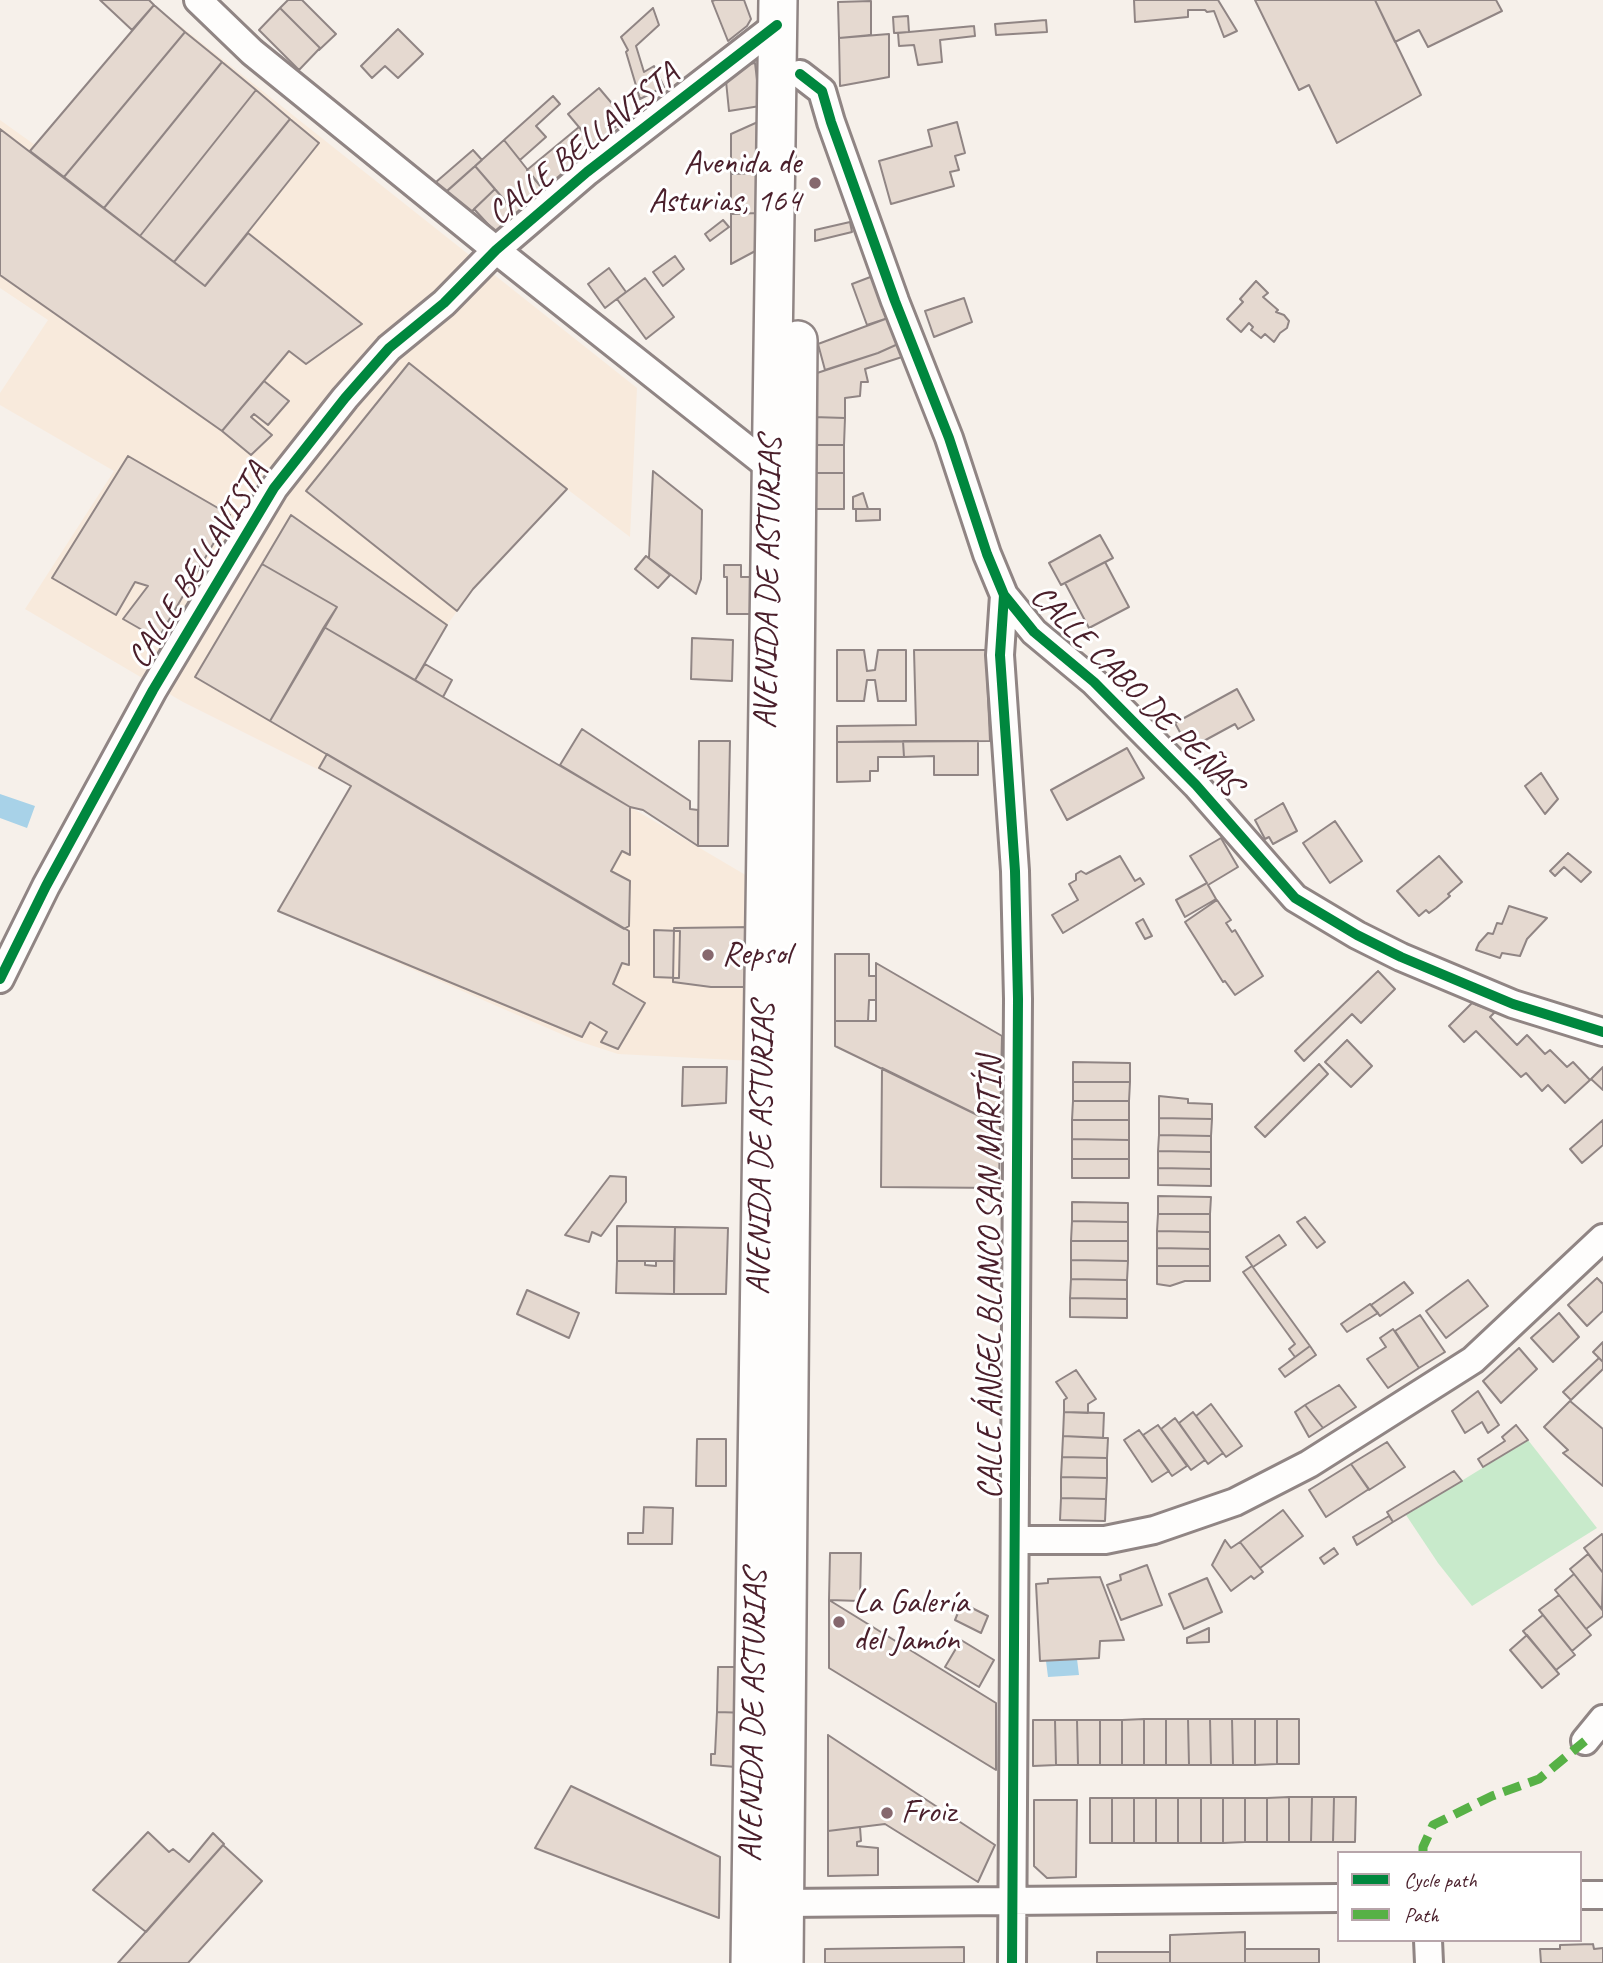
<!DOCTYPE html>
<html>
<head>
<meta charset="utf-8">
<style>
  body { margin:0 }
  #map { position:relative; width:1603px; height:1963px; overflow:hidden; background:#f6f0ea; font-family:Caveat,sans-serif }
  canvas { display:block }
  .legend { position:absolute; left:1337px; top:1851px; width:245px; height:91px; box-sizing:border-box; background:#fff; border:2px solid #b7a5aa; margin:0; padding:9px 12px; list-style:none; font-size:21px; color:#4a1f2b }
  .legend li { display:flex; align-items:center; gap:14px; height:35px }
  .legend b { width:35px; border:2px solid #b7a5aa }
</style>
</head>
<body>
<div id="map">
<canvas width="1603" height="1963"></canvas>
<ul class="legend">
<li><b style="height:9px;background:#00873e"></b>Cycle path</li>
<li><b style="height:9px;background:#57b146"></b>Path</li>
</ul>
</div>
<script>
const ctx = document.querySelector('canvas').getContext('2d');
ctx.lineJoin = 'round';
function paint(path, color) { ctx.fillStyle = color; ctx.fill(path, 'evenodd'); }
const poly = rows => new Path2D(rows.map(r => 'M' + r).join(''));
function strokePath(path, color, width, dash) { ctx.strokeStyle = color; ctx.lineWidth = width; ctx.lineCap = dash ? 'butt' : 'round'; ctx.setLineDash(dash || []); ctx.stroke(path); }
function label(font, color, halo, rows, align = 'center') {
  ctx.font = font + ' Caveat,sans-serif'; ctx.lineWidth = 6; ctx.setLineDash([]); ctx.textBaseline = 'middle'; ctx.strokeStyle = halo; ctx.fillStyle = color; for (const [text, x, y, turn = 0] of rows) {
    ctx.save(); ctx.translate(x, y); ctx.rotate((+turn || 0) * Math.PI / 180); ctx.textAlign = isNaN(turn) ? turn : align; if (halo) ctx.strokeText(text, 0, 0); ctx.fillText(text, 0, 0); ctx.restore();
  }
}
const built = poly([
  [154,5,637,388,630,537,567,489,473,589,447,625,425,664,452,680,444,697,754,880,753,1061,618,1054,575,1040,278,911,351,786,183,702,25,609,114,471,0,405,0,393,48,320,0,288,0,120,35,145]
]);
const green = poly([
  [1528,1440,1597,1528,1472,1606,1438,1563,1406,1515]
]);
const water = poly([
  [0,794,35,806,27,828,0,818],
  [1077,1659,1079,1675,1048,1677,1046,1661]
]);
const building = poly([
  [100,0,149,0,154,5,132,30,100,0],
  [288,0,302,0,336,34,319,50,320,48,280,8,288,0],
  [715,0,744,0,751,19,747,26,728,41,712,1,715,0],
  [1134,0,1218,0,1237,31,1224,37,1214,11,1207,12,1205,10,1188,10,1188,17,1135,22,1134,0],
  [1255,0,1375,0,1421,95,1337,143,1309,85,1299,90,1255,0],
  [1375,0,1496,0,1502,11,1428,47,1419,30,1395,42,1375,0],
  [871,1,871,35,839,38,838,2,871,1],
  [154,5,185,32,64,177,30,151,154,5],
  [280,8,320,48,299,70,259,30,280,8],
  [653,8,659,25,636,46,644,72,654,66,664,87,640,99,626,52,628,50,621,37,653,8],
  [908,16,909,32,894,33,893,17,908,16],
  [1046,20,1047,32,996,35,995,24,1046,20],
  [974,26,975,36,940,40,942,62,918,65,914,45,899,46,898,33,974,26],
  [398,29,423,54,398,78,385,66,372,78,361,66,398,29],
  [185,32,222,62,104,208,64,177,185,32],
  [889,34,889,77,840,86,839,38,889,34],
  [222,62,256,90,140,236,104,208,222,62],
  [755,63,760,106,729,111,725,71,726,68,755,63],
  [599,88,625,119,594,145,568,114,599,88],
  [256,90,290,119,174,262,140,236,256,90],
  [553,96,560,104,536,126,546,137,520,160,504,140,553,96],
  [290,119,319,143,205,286,174,262,290,119],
  [760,121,760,173,731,174,731,134,760,121],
  [957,122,965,153,955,156,959,170,950,172,954,186,891,204,879,161,932,146,928,130,957,122],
  [579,127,598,150,546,193,527,170,579,127],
  [0,129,205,286,248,233,362,324,306,364,289,351,222,431,0,275,0,129],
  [504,140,546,193,518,216,475,166,504,140],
  [473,150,482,160,445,193,436,182,473,150],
  [475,166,495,189,468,215,440,197,475,166],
  [760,173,759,213,731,214,731,174,760,173],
  [495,189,518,216,497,234,474,209,495,189],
  [759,213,759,249,731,264,731,214,759,213],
  [723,220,729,227,710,241,705,234,723,220],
  [850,222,852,232,815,241,815,230,850,222],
  [675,256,684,269,663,286,653,272,675,256],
  [609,268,626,292,605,308,588,284,609,268],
  [873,276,888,318,867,325,852,284,873,276],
  [645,278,674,317,646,339,617,299,645,278],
  [1256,281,1268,293,1263,297,1278,310,1276,312,1284,315,1289,321,1287,328,1280,333,1274,342,1265,334,1261,338,1251,330,1253,327,1249,323,1241,332,1227,319,1243,302,1240,299,1256,281],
  [964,298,972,322,934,337,925,311,964,298],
  [888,318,898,344,878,353,825,370,818,344,888,318],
  [898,344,902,357,865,369,868,382,861,382,860,396,845,398,845,418,813,417,814,374,878,353,898,344],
  [409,363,567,489,473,589,457,611,306,491,409,363],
  [264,381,289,401,268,425,254,414,251,417,272,435,251,455,222,431,264,381],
  [813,417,845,418,844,445,813,445,813,417],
  [813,445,844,445,844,473,813,473,813,445],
  [128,456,230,515,158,639,123,619,148,586,135,582,116,615,52,578,128,456],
  [653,471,702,510,701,579,696,594,649,558,653,471],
  [813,473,844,473,844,509,813,509,813,473],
  [863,493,868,509,853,509,853,497,863,493],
  [856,509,880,509,880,520,856,521,856,509],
  [291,515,447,625,415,680,324,627,337,607,262,564,291,515],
  [1100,535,1113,558,1061,585,1049,563,1100,535],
  [646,556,670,575,658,588,635,569,646,556],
  [1105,562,1129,607,1089,628,1065,583,1105,562],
  [262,564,337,607,270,721,195,677,262,564],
  [724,565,741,565,741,577,758,577,758,614,727,614,727,577,724,577,724,565],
  [324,627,630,807,630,855,622,851,611,871,630,881,629,926,624,929,270,721,324,627],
  [692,638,733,640,732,681,691,679,692,638],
  [837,650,864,650,867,671,875,670,878,650,906,650,906,701,878,701,875,680,867,680,864,701,837,701,837,650],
  [914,650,986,650,990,741,837,742,837,726,916,725,914,650],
  [425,664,452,680,443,697,415,680,425,664],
  [1237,689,1254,720,1238,729,1235,724,1189,749,1175,723,1237,689],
  [582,729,690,801,690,809,698,810,698,846,643,810,630,807,560,765,582,729],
  [699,741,730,741,728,846,698,846,699,741],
  [903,741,904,757,878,757,878,771,870,771,870,781,837,782,837,742,903,741],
  [903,741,978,741,978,775,934,775,934,756,904,757,903,741],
  [1127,748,1144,778,1067,820,1051,790,1127,748],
  [327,754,629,931,629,965,622,963,613,984,645,1003,618,1049,601,1042,607,1032,590,1022,582,1037,278,911,351,786,319,768,327,754],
  [1541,773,1558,799,1545,814,1525,786,1541,773],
  [1283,803,1297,831,1273,844,1269,837,1265,839,1255,820,1283,803],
  [1335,821,1362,861,1330,883,1303,843,1335,821],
  [1221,838,1238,867,1208,885,1216,899,1185,917,1176,900,1207,883,1190,856,1221,838],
  [1568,853,1591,872,1581,882,1564,867,1555,876,1550,871,1568,853],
  [1120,856,1135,881,1140,878,1144,884,1063,933,1052,915,1078,900,1069,884,1076,880,1076,874,1081,871,1086,874,1120,856],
  [1439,856,1462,882,1448,894,1450,896,1436,908,1429,913,1426,910,1419,916,1397,891,1439,856],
  [1217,900,1231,920,1226,923,1232,932,1235,930,1263,976,1235,995,1225,981,1223,982,1185,922,1217,900],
  [1509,906,1547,918,1527,939,1520,956,1502,953,1500,958,1476,950,1479,943,1488,933,1493,934,1497,923,1502,924,1509,906],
  [1143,919,1152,936,1145,939,1136,923,1143,919],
  [754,927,754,987,711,987,673,982,674,928,754,927],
  [654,930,680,931,679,978,654,977,654,930],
  [835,954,869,954,869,976,876,976,876,1000,869,1000,868,1021,835,1021,835,954],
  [876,963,1002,1036,1000,1126,835,1046,835,1021,876,1021,876,963],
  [1378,971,1395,989,1361,1023,1352,1014,1304,1061,1295,1051,1378,971],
  [1472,1003,1495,1012,1490,1017,1517,1045,1527,1035,1545,1054,1550,1050,1567,1067,1573,1062,1590,1080,1565,1103,1548,1085,1542,1091,1526,1073,1521,1077,1476,1031,1464,1042,1449,1026,1472,1003],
  [1347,1040,1372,1066,1351,1087,1325,1062,1347,1040],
  [1073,1062,1130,1063,1130,1082,1073,1082,1073,1062],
  [1319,1064,1328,1074,1265,1137,1255,1127,1319,1064],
  [683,1067,727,1067,726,1103,682,1106,683,1067],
  [1603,1067,1603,1090,1591,1079,1603,1067],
  [882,1068,1000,1126,999,1188,881,1187,882,1068],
  [1073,1082,1130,1082,1129,1101,1073,1101,1073,1082],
  [1159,1096,1188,1099,1188,1103,1212,1104,1212,1119,1159,1118,1159,1096],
  [1073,1101,1129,1101,1129,1120,1072,1120,1073,1101],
  [1159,1118,1212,1119,1211,1136,1159,1135,1159,1118],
  [1072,1120,1129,1120,1129,1140,1072,1139,1072,1120],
  [1603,1120,1603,1145,1582,1163,1570,1149,1603,1120],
  [1159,1135,1211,1136,1211,1152,1158,1151,1159,1135],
  [1072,1139,1129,1140,1129,1159,1072,1159,1072,1139],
  [1158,1151,1211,1152,1211,1169,1158,1168,1158,1151],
  [1072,1159,1129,1159,1129,1178,1072,1178,1072,1159],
  [1158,1168,1211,1169,1211,1186,1158,1185,1158,1168],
  [610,1176,626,1177,626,1202,601,1236,592,1232,589,1242,565,1235,610,1176],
  [1158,1196,1211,1197,1210,1214,1158,1214,1158,1196],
  [1072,1202,1128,1203,1128,1222,1072,1221,1072,1202],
  [1158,1214,1210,1214,1210,1232,1157,1231,1158,1214],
  [1305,1217,1325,1242,1317,1248,1297,1222,1305,1217],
  [1072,1221,1128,1222,1128,1241,1071,1241,1072,1221],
  [617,1226,675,1227,674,1261,617,1261,617,1226],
  [675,1227,728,1228,726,1294,674,1294,675,1227],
  [1157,1231,1210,1232,1210,1249,1157,1248,1157,1231],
  [1279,1235,1286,1245,1253,1267,1246,1257,1279,1235],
  [1071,1241,1128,1241,1128,1261,1071,1260,1071,1241],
  [1157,1248,1210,1249,1210,1266,1157,1266,1157,1248],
  [1071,1260,1128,1261,1127,1280,1071,1279,1071,1260],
  [617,1261,645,1261,645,1265,656,1266,656,1261,674,1261,674,1294,616,1293,617,1261],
  [1157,1266,1210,1266,1210,1281,1185,1281,1170,1286,1157,1284,1157,1266],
  [1252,1266,1310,1346,1295,1357,1289,1349,1295,1344,1243,1272,1252,1266],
  [1597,1278,1603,1284,1603,1311,1587,1326,1568,1305,1597,1278],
  [1071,1279,1127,1280,1127,1299,1070,1298,1071,1279],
  [1468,1280,1488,1306,1446,1338,1426,1311,1468,1280],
  [1404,1282,1413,1293,1380,1316,1371,1305,1404,1282],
  [527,1290,579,1313,569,1338,517,1314,527,1290],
  [1070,1298,1127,1299,1127,1318,1070,1317,1070,1298],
  [1370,1304,1378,1313,1347,1332,1341,1324,1370,1304],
  [1559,1313,1579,1337,1553,1362,1531,1338,1559,1313],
  [1420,1315,1445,1352,1419,1368,1395,1331,1420,1315],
  [1393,1329,1419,1368,1388,1388,1367,1359,1386,1347,1380,1338,1393,1329],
  [1603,1342,1603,1362,1593,1352,1603,1342],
  [1310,1346,1316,1355,1285,1377,1279,1369,1310,1346],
  [1519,1348,1537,1369,1501,1403,1483,1381,1519,1348],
  [1599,1358,1603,1362,1603,1369,1571,1400,1563,1392,1599,1358],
  [1076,1370,1096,1399,1088,1404,1088,1413,1064,1412,1064,1400,1067,1398,1056,1382,1076,1370],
  [1339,1385,1356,1407,1323,1428,1305,1405,1339,1385],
  [1478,1391,1499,1425,1488,1433,1482,1422,1465,1433,1452,1411,1478,1391],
  [1570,1401,1603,1429,1603,1486,1563,1453,1568,1450,1544,1427,1570,1401],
  [1211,1404,1242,1446,1226,1457,1196,1416,1211,1404],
  [1305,1405,1323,1428,1309,1437,1295,1412,1305,1405],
  [1064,1412,1104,1413,1103,1438,1063,1436,1064,1412],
  [1193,1412,1223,1453,1208,1464,1179,1423,1193,1412],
  [1175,1418,1205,1460,1191,1470,1161,1429,1175,1418],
  [1158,1425,1187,1466,1172,1476,1143,1435,1158,1425],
  [1516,1425,1528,1440,1483,1467,1478,1459,1505,1441,1502,1437,1516,1425],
  [1139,1430,1169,1471,1152,1482,1124,1440,1139,1430],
  [1063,1436,1108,1438,1107,1458,1062,1457,1063,1436],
  [697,1439,726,1439,726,1486,696,1486,697,1439],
  [1387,1442,1405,1467,1369,1490,1351,1464,1387,1442],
  [1062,1457,1107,1458,1107,1478,1061,1477,1062,1457],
  [1351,1464,1369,1489,1326,1517,1309,1490,1351,1464],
  [1454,1471,1462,1481,1393,1522,1387,1512,1454,1471],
  [1061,1477,1107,1478,1106,1499,1061,1498,1061,1477],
  [1061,1498,1106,1499,1105,1521,1060,1520,1061,1498],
  [644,1507,673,1508,672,1544,628,1544,628,1533,643,1533,644,1507],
  [1283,1510,1303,1536,1260,1568,1240,1542,1283,1510],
  [1389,1516,1393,1522,1357,1545,1353,1537,1389,1516],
  [1602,1534,1603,1536,1603,1573,1584,1548,1602,1534],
  [1225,1540,1231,1548,1240,1542,1263,1572,1254,1579,1251,1576,1231,1591,1212,1565,1225,1540],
  [1334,1548,1338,1554,1324,1564,1320,1558,1334,1548],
  [830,1553,861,1553,860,1601,829,1600,830,1553],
  [1588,1554,1603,1573,1602,1609,1570,1569,1588,1554],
  [1147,1565,1162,1605,1121,1620,1107,1585,1121,1580,1120,1575,1147,1565],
  [1574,1574,1603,1611,1603,1616,1586,1629,1555,1590,1574,1574],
  [1100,1577,1124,1640,1100,1641,1099,1658,1040,1661,1036,1584,1048,1583,1048,1579,1100,1577],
  [1207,1578,1222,1612,1184,1629,1169,1594,1207,1578],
  [1559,1595,1591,1635,1572,1651,1539,1610,1559,1595],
  [829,1600,996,1703,996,1770,829,1668,829,1600],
  [962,1603,988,1616,981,1633,955,1620,962,1603],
  [1543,1615,1575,1655,1556,1670,1523,1631,1543,1615],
  [1209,1628,1209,1642,1187,1643,1187,1638,1209,1628],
  [1527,1635,1559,1674,1542,1688,1510,1650,1527,1635],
  [961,1640,994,1660,979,1687,945,1667,961,1640],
  [718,1667,749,1667,749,1713,717,1712,718,1667],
  [717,1712,749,1713,748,1768,711,1765,711,1754,715,1754,717,1712],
  [1144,1719,1166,1719,1166,1765,1144,1765,1144,1719],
  [1144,1719,1144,1765,1122,1765,1122,1720,1144,1719],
  [1166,1719,1188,1719,1189,1765,1166,1765,1166,1719],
  [1188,1719,1210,1719,1211,1765,1189,1765,1188,1719],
  [1210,1719,1232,1719,1233,1765,1211,1765,1210,1719],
  [1232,1719,1255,1719,1255,1765,1233,1765,1232,1719],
  [1255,1719,1277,1719,1277,1764,1255,1765,1255,1719],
  [1277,1719,1299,1719,1299,1764,1277,1764,1277,1719],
  [1033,1720,1055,1720,1056,1765,1033,1766,1033,1720],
  [1055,1720,1077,1720,1078,1765,1056,1765,1055,1720],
  [1077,1720,1100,1720,1100,1765,1078,1765,1077,1720],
  [1100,1720,1122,1720,1122,1765,1100,1765,1100,1720],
  [828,1735,995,1845,978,1882,885,1824,828,1831,828,1735],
  [571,1786,720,1857,719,1918,535,1848,571,1786],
  [1289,1797,1312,1797,1311,1842,1289,1842,1289,1797],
  [1289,1797,1289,1842,1267,1842,1267,1798,1289,1797],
  [1312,1797,1334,1797,1333,1842,1311,1842,1312,1797],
  [1334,1797,1356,1797,1355,1842,1333,1842,1334,1797],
  [1090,1798,1112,1798,1112,1843,1090,1843,1090,1798],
  [1112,1798,1134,1798,1134,1843,1112,1843,1112,1798],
  [1134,1798,1156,1798,1156,1843,1134,1843,1134,1798],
  [1156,1798,1178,1798,1178,1843,1156,1843,1156,1798],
  [1178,1798,1201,1798,1201,1843,1178,1843,1178,1798],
  [1201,1798,1223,1798,1223,1843,1201,1843,1201,1798],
  [1223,1798,1245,1798,1245,1842,1223,1843,1223,1798],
  [1245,1798,1267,1798,1267,1842,1245,1842,1245,1798],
  [1034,1800,1077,1800,1076,1877,1047,1878,1034,1866,1034,1800],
  [860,1827,861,1841,857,1842,857,1846,878,1848,878,1875,828,1876,828,1831,860,1827],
  [148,1832,169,1852,173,1849,189,1862,213,1833,224,1844,146,1932,93,1890,148,1832],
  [223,1845,262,1881,188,1963,118,1963,223,1845],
  [1245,1932,1245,1963,1170,1963,1170,1935,1245,1932],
  [1593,1944,1594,1949,1603,1948,1603,1963,1541,1963,1540,1949,1560,1949,1560,1945,1593,1944],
  [964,1947,964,1963,825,1963,825,1949,964,1947],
  [1245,1949,1319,1949,1319,1963,1245,1963,1245,1949],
  [1097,1952,1170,1952,1170,1963,1097,1963,1097,1952]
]);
const minor = poly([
  [198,0,252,52,496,250,771,468],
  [800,74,822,91,831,122,895,301,949,438,987,554,1004,595,1034,632,1094,682,1196,785,1295,898,1357,935,1401,957,1513,1004,1603,1032],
  [1004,595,1000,655,1015,871,1018,999,1012,1963],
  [0,979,46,886,153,690,274,488,345,398,389,348,444,303,496,250,587,172,777,25],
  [1016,1540,1105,1540,1154,1530,1235,1502,1309,1464,1473,1360,1603,1238],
  [1585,1741,1603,1719],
  [1580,1895,1603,1895],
  [784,1903,1339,1898],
  [1428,1940,1429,1963]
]);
const secondary = poly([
  [750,1963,778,0],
  [784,1963,798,340]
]);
const quiet = poly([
  [1423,1853,1423,1847,1433,1825,1492,1796,1539,1779,1585,1741]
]);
const cycleway = poly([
  [800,74,822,91,831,122,895,301,949,438,987,554,1004,595,1034,632,1094,682,1196,785,1295,898,1357,935,1401,957,1513,1004,1603,1032],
  [1004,595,1000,655,1015,871,1018,999,1012,1963],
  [0,979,46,886,153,690,274,488,345,398,389,348,444,303,496,250,587,172,777,25]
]);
const markers = [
  [815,183,7,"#86686e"],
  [708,955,7,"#86686e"],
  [839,1622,7,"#86686e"],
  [887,1813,7,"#86686e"]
];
const streetNames = [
  ["CALLE BELLAVISTA",584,145,-39],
  ["CALLE BELLAVISTA",199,566,-58],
  ["AVENIDA DE ASTURIAS",769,583,-89],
  ["CALLE CABO DE PEÑAS",1135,691,45],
  ["AVENIDA DE ASTURIAS",762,1149,-89],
  ["CALLE ÁNGEL BLANCO SAN MARTÍN",991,1278,-90],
  ["AVENIDA DE ASTURIAS",754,1716,-89]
];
const poiNames = [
  ["Avenida de",801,164,"right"],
  ["Asturias, 164",801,202,"right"],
  ["Repsol",722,955],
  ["La Galería",853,1603],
  ["del Jamón",853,1641],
  ["Froiz",901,1813]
];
paint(built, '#f8eadc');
paint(green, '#c8eacb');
paint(water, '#a8d2e8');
paint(building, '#e5d9d0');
strokePath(building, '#908584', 2);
strokePath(minor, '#908584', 32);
strokePath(secondary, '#908584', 42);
strokePath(minor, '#fefdfc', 26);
strokePath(secondary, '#fefdfc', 37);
strokePath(quiet, '#57b146', 9, [18, 9]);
strokePath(cycleway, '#00873e', 10);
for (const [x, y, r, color] of markers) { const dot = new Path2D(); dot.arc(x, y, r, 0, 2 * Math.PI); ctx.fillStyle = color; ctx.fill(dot); strokePath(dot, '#fff', 2.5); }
label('33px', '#4a1f2b', '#fff', streetNames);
label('33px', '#4a1f2b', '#fff', poiNames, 'left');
</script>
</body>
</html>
